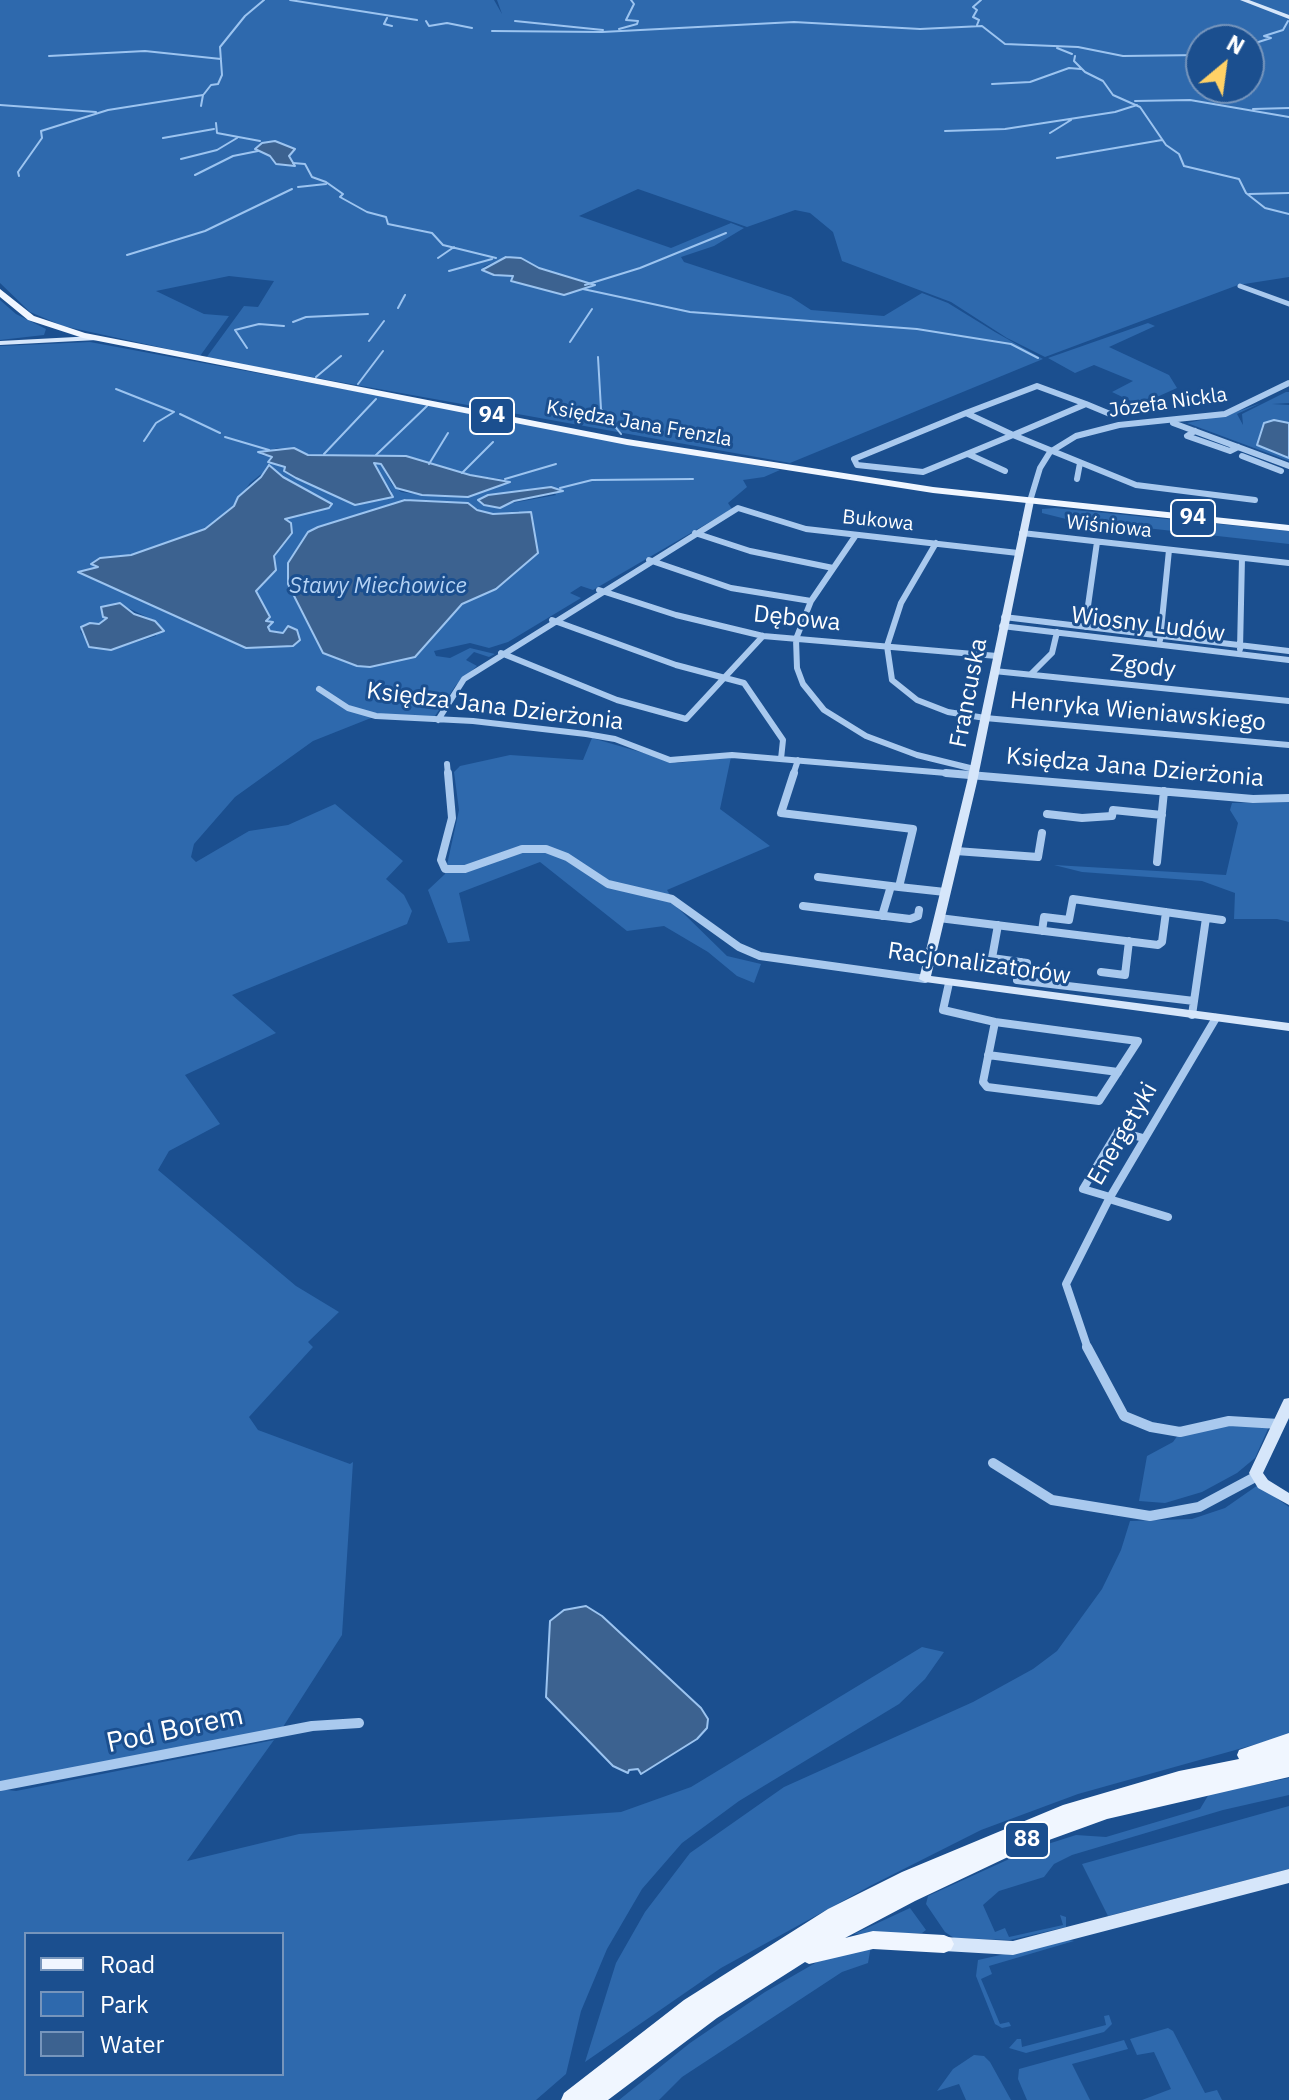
<!DOCTYPE html>
<html>
<head>
<meta charset="utf-8">
<style>
  body { margin:0 }
  #map { position:relative; width:1289px; height:2100px; overflow:hidden; background:#1b4f8f; font-family:"IBM Plex Sans",sans-serif }
  canvas { display:block }
  .legend { position:absolute; left:24px; top:1932px; width:260px; height:144px; box-sizing:border-box; background:#1b4f8f; border:2px solid #7695bc; margin:0; padding:10px 14px; list-style:none; font-size:24px; color:#fff }
  .legend li { display:flex; align-items:center; gap:16px; height:40px }
  .legend b { width:40px; border:2px solid #7695bc }
  .north { position:absolute; left:1185px; top:24px; width:80px; height:80px; box-sizing:border-box; background:#1b4f8f; border:2px solid #7695bc; border-radius:50%; rotate:29deg; font-size:22px; font-weight:700; line-height:32px; text-align:center; color:#fff }
  .north::after { content:''; display:block; margin:auto; width:28px; height:36px; background:#ffd166; clip-path:polygon(50% 0,100% 100%,50% 72%,0 100%) }
</style>
</head>
<body>
<div id="map">
<canvas width="1289" height="2100"></canvas>
<ul class="legend">
<li><b style="height:10px;background:#f0f6ff"></b>Road</li>
<li><b style="height:22px;background:#2e69ad"></b>Park</li>
<li><b style="height:22px;background:#3c6290"></b>Water</li>
</ul>
<div class="north">N</div>
</div>
<script>
const ctx = document.querySelector('canvas').getContext('2d');
ctx.lineJoin = 'round';
function paint(path, color) { ctx.fillStyle = color; ctx.fill(path, 'evenodd'); }
const poly = rows => new Path2D(rows.map(r => 'M' + r).join(''));
function strokePath(path, color, width, dash) { ctx.strokeStyle = color; ctx.lineWidth = width; ctx.lineCap = dash ? 'butt' : 'round'; ctx.setLineDash(dash || []); ctx.stroke(path); }
function label(font, color, halo, rows, align = 'center') {
  ctx.font = font + ' "IBM Plex Sans",sans-serif'; ctx.lineWidth = 6; ctx.setLineDash([]); ctx.textBaseline = 'middle'; ctx.strokeStyle = halo; ctx.fillStyle = color; for (const [text, x, y, turn = 0] of rows) {
    ctx.save(); ctx.translate(x, y); ctx.rotate((+turn || 0) * Math.PI / 180); ctx.textAlign = isNaN(turn) ? turn : align; if (halo) ctx.strokeText(text, 0, 0); ctx.fillText(text, 0, 0); ctx.restore();
  }
}
const green = poly([
  [0,0,494,0,502,14,497,0,1289,0,1289,277,1238,285,1045,357,1007,338,951,302,842,261,833,232,810,213,795,210,747,227,638,189,579,216,671,248,731,223,744,228,714,246,681,257,684,262,791,297,811,310,884,316,922,293,948,303,995,332,1043,359,790,463,206,358,244,306,258,307,274,281,229,276,156,291,204,314,229,316,200,356,63,326,30,312,0,283],
  [1201,40,1249,40,1249,88,1201,88],
  [506,257,521,258,531,266,594,286,564,295,519,283,512,279,513,276,494,275,483,267],
  [0,300,16,314,46,329,44,335,0,340],
  [1148,323,1155,326,1109,347,1169,375,1177,388,1139,405,1112,392,1133,381,1094,365,1075,373,1048,358],
  [90,342,780,470,764,477,743,480,747,487,728,503,732,509,593,590,581,586,570,593,581,598,508,642,489,648,470,643,434,651,436,656,450,658,470,648,495,654,489,657,474,652,466,660,477,666,456,685,435,716,376,716,313,741,235,797,194,844,191,857,196,862,249,831,288,825,335,804,403,861,386,879,404,895,412,911,407,924,232,995,276,1033,185,1075,220,1124,169,1151,158,1170,296,1286,339,1312,308,1342,313,1347,249,1417,258,1430,350,1464,353,1462,342,1635,281,1730,0,1782,0,346],
  [277,448,300,450,308,455,406,456,470,475,509,480,468,497,422,495,401,492,392,485,380,463,373,463,392,492,315,487,296,478,285,467,269,461,273,457,260,455],
  [265,471,294,482,326,509,285,519,292,533,274,556,276,570,256,592,270,631,283,633,285,630,293,646,246,648,80,572,98,567,93,565,120,555,131,555,205,529,234,506,250,483],
  [551,487,556,495,501,505,484,505,479,500,508,492],
  [405,500,439,501,493,514,519,511,496,589,462,604,415,657,370,667,323,653,308,619,318,527],
  [109,606,128,608,155,621,156,636,111,650,85,638,80,631,90,623,99,624,108,617],
  [1286,392,1289,392,1289,403,1272,404,1289,405,1289,423,1279,421,1262,426,1257,444,1289,458,1289,461,1187,423,1230,414,1261,403,1237,414,1243,425,1242,414],
  [1055,508,1289,531,1289,544,1066,519,1042,513,1042,509],
  [592,738,678,763,731,757,720,809,770,846,667,890,679,909,727,956,761,964,754,983,737,976,708,952,664,926,627,931,540,862,459,893,470,941,448,943,428,890,445,874,459,810,454,772,460,766,510,755,583,760],
  [1289,802,1289,922,1277,919,1234,919,1235,893,1202,881,1082,872,1054,865,1226,875,1238,823,1230,810,1232,803],
  [1271,1422,1255,1458,1237,1473,1202,1492,1165,1503,1139,1501,1147,1456,1173,1442,1180,1432,1201,1426],
  [1258,1485,1289,1507,1289,1735,1078,1794,981,1830,870,1886,721,1968,585,2062,616,1963,645,1912,690,1853,784,1787,973,1702,1033,1669,1057,1651,1102,1589,1121,1550,1130,1521,1192,1519,1225,1508],
  [922,1647,944,1652,925,1679,899,1704,739,1801,682,1843,642,1889,607,1949,581,2011,566,2074,536,2100,0,2100,0,1789,16,1791,274,1740,187,1861,299,1834,621,1812,691,1787],
  [26,1934,282,1934,282,2074,26,2074],
  [1289,1778,1289,1795,1223,1810,1072,1855,1054,1864,1044,1877,999,1891,983,1905,995,1932,1005,1928,1009,1937,1063,1925,1060,1915,1066,1917,1066,1927,1010,1940,954,1938,945,1932,926,1904,928,1896,1029,1850,1076,1835,1106,1837,1200,1809,1209,1794],
  [1289,1806,1289,1869,1108,1916,1082,1864],
  [910,1908,926,1930,922,1933,854,1934],
  [1068,1940,1074,1941,989,1966,992,1974,981,1979,1000,2024,1009,2022,1011,2026,1002,2028,995,2024,976,1976,978,1960],
  [871,1946,868,1963,842,1972,682,2077,659,2100,619,2100,690,2043,765,1992,817,1962],
  [1109,2015,1112,2024,1104,2032,1026,2053,1009,2048,1017,2039,1021,2039,1022,2047,1106,2025,1104,2016],
  [1168,2028,1173,2031,1205,2093,1217,2090,1222,2100,1142,2100,1171,2089,1154,2052,1137,2055,1130,2039],
  [1124,2040,1128,2049,1072,2064,1090,2100,1027,2100,1018,2079,1019,2069],
  [974,2055,984,2056,990,2062,1011,2100,966,2100,959,2084,937,2091,953,2069]
]);
const water = poly([
  [275,141,295,149,289,156,295,166,276,164,270,156,255,149,262,143,275,141],
  [506,257,521,258,539,268,595,285,564,295,511,281,513,276,494,275,482,270,506,257],
  [1274,420,1289,423,1289,458,1257,445,1264,423,1274,420],
  [294,448,308,455,406,456,470,475,510,482,468,497,422,495,396,488,381,464,374,463,393,497,355,505,296,478,284,471,285,467,268,462,272,457,258,452,294,448],
  [269,465,283,477,332,504,329,508,285,519,291,523,292,533,274,556,276,570,256,591,270,617,266,621,273,622,268,627,270,631,283,633,288,626,297,630,300,640,293,646,246,648,78,572,98,567,91,564,100,558,131,555,205,529,234,506,238,497,261,477,269,465],
  [551,487,563,491,514,501,500,508,484,505,478,500,488,495,551,487],
  [405,500,468,503,477,510,493,514,531,512,538,553,496,589,462,604,415,657,370,667,357,666,323,653,288,584,288,563,308,532,318,527,405,500],
  [120,603,134,614,155,621,164,631,111,650,89,647,81,627,90,623,99,624,107,618,103,617,101,607,120,603],
  [586,1606,602,1616,701,1708,708,1719,707,1728,697,1739,641,1774,638,1769,629,1770,628,1773,613,1766,546,1697,550,1621,564,1610,586,1606]
]);
const stream = poly([
  [290,0,417,20],
  [387,18,384,24,392,26],
  [426,21,429,26,447,23,472,28],
  [515,21,603,30],
  [977,25,979,20,973,17,977,10,973,7,981,0],
  [619,29,637,24,638,21,626,20,634,4,631,0],
  [492,31,602,32,794,22,920,29,982,26,1005,44,1078,47,1123,56,1201,55],
  [1249,45,1271,38,1264,36,1283,30,1288,21],
  [1057,48,1072,54],
  [49,56,145,51,221,59],
  [1075,56,1074,61,1085,72,1103,81,1113,95,1140,107,1166,145,1179,154,1184,166,1239,179,1246,193,1265,208,1289,214],
  [992,84,1030,82,1069,68,1081,69],
  [204,94,211,85,218,84,222,75,220,47,245,16,264,0],
  [1135,101,1190,100,1289,117],
  [0,105,96,112],
  [201,106,203,95],
  [1253,109,1289,108],
  [216,123,217,133,260,141],
  [945,131,1005,129,1115,112,1137,105],
  [1050,133,1071,120],
  [163,138,214,129],
  [1057,158,1162,140],
  [181,159,217,150,237,138],
  [293,163,305,164,312,177,326,182,343,194,340,197,367,212,386,217,388,224,432,233,443,245,496,258],
  [195,175,233,156,258,151],
  [19,176,18,172,42,138,41,131,108,110,203,95],
  [298,187,326,184],
  [1249,194,1289,193],
  [127,255,205,231,292,189],
  [438,258,454,247],
  [449,271,492,259],
  [585,285,640,268,726,233],
  [583,289,690,312,917,329,1011,344,1038,358],
  [398,308,405,295],
  [293,322,306,317,368,314],
  [369,341,384,321],
  [570,342,592,309],
  [247,348,235,330,259,324,284,326],
  [598,357,601,409,621,434],
  [316,377,341,356],
  [358,384,383,351],
  [116,389,174,412,156,423,144,441],
  [180,414,220,433],
  [225,437,269,450],
  [324,454,376,399],
  [376,455,427,406],
  [429,464,448,433],
  [462,473,493,442],
  [505,479,556,464],
  [560,488,592,480,693,479]
]);
const streetFar3 = poly([
  [1240,286,1289,304]
]);
const streetFar2 = poly([
  [1086,404,1110,414],
  [966,413,1013,435],
  [966,413,854,459,857,465,923,472,1013,435],
  [966,413,1037,386,1086,404,1013,435],
  [1173,423,1289,466],
  [1195,431,1187,436,1230,451,1238,447],
  [1013,435,1136,485,1255,500],
  [968,454,1005,471],
  [1242,456,1281,471],
  [1077,479,1080,463],
  [1030,501,1040,468,1050,452,1076,436,1119,425,1225,414,1289,383],
  [695,533,750,551,833,568],
  [1022,533,1289,563],
  [856,535,811,601,796,639,797,668,803,684,824,710,866,736,917,755,974,769],
  [936,543,901,603,887,646,892,680,917,700,948,712,985,718,1289,745],
  [649,560,731,588,811,601],
  [599,590,676,615,763,636,997,656],
  [1004,617,1289,651],
  [552,620,676,665,744,683,783,740,781,759],
  [1002,626,1289,660],
  [1085,627,1097,542],
  [1160,640,1169,550],
  [1240,649,1242,558],
  [501,653,617,700,686,719,763,636],
  [994,671,1289,701],
  [1031,674,1052,653,1057,632],
  [319,689,348,708,376,716,473,721,586,734,615,739,670,760,732,755,970,775],
  [438,720,464,679,738,508,806,529,1018,553],
  [447,764,448,775],
  [793,775,798,760]
]);
const streetFar1 = poly([
  [448,773,452,818,441,860,445,869,465,869,522,849,546,849,567,857,608,884,672,899,739,947,760,956,925,979],
  [794,773,781,813,913,829,899,887,818,877],
  [946,773,1253,799,1289,798],
  [1047,814,1082,818,1112,816,1113,810,1162,815],
  [956,851,1038,857,1042,833],
  [1157,862,1164,791],
  [899,887,945,892],
  [803,906,910,919,918,916,919,910],
  [882,916,891,886],
  [939,918,1158,945,1162,942,1166,912],
  [998,925,992,958,1027,963],
  [1042,931,1044,917,1069,920,1073,899,1222,920],
  [1021,962,1017,980,1194,1001],
  [1101,972,1125,975,1129,941],
  [949,983,943,1010,995,1022],
  [1192,1015,1206,918],
  [995,1022,1092,1035,1138,1041,1099,1101,987,1087,983,1082,995,1022],
  [988,1055,1118,1072],
  [1110,1197,1083,1189,1118,1131,1143,1138],
  [1109,1199,1168,1217],
  [1088,1349,1066,1284,1109,1199,1216,1018]
]);
const street = poly([
  [1087,1347,1124,1416,1151,1427,1180,1432,1229,1421,1279,1424],
  [993,1463,1052,1500,1150,1516,1199,1507,1257,1476],
  [0,1786,312,1726,359,1723]
]);
const secondary = poly([
  [1240,0,1249,0,1289,15,1289,19,1240,0],
  [94,336,98,338,97,340,0,345,0,341,94,336],
  [1030,498,1034,501,977,782,931,976,1289,1023,1289,1031,925,982,919,979,967,782,1026,501,1030,498],
  [1289,1398,1289,1418,1263,1473,1268,1480,1289,1493,1289,1505,1258,1488,1249,1473,1282,1403,1284,1399,1289,1398],
  [1289,1869,1289,1883,1013,1955,944,1951,938,1949,935,1944,938,1939,944,1937,1013,1941,1289,1869]
]);
const primary = poly([
  [0,289,34,316,85,333,627,439,933,487,1289,525,1289,531,933,493,627,445,83,338,28,320,0,297,0,289],
  [1289,1733,1289,1777,1107,1819,1027,1848,915,1901,845,1938,873,1931,944,1935,951,1938,954,1944,951,1950,944,1953,873,1949,809,1964,805,1962,717,2018,608,2100,561,2100,564,2093,684,2000,828,1909,902,1872,1063,1805,1179,1771,1239,1759,1237,1755,1239,1750,1289,1733]
]);
const farStreetnames = [
  ["Józefa Nickla",1168,403,-8],
  ["Księdza Jana Frenzla",639,424,10],
  ["Bukowa",878,521,6],
  ["Wiśniowa",1109,527,6]
];
const shields = [
  [492,416,44],
  [1193,518,44],
  [1027,1840,44]
];
const shieldNames = [
  ["94",492,416],
  ["94",1193,518],
  ["88",1027,1840]
];
const farWaternames = [
  ["Stawy Miechowice",378,587]
];
const streetNames = [
  ["Dębowa",797,619,6],
  ["Wiosny Ludów",1148,625,7],
  ["Zgody",1143,667,6],
  ["Francuska",969,693,-79],
  ["Księdza Jana Dzierżonia",495,707,7],
  ["Henryka Wieniawskiego",1138,712,5],
  ["Księdza Jana Dzierżonia",1135,768,5],
  ["Racjonalizatorów",979,964,8],
  ["Energetyki",1123,1134,-60]
];
const nearStreetnames = [
  ["Pod Borem",175,1730,-12]
];
paint(green, '#2e69ad');
paint(water, '#3c6290');
strokePath(water, '#9cc4f0', 2);
strokePath(stream, '#9cc4f0', 2);
strokePath(streetFar3, '#a9c9ee', 5);
strokePath(streetFar2, '#a9c9ee', 6);
strokePath(streetFar1, '#a9c9ee', 8);
strokePath(street, '#a9c9ee', 10);
paint(secondary, '#d6e6fa');
paint(primary, '#f0f6ff');
label('20px', '#fff', '#1b4f8f', farStreetnames);
for (const [x, y, w] of shields) { const box = new Path2D(); box.roundRect(x - w / 2, y - 18, w, 36, 6); ctx.fillStyle = '#1b4f8f'; ctx.fill(box); strokePath(box, '#fff', 2); }
label('bold 22px', '#fff', null, shieldNames);
label('italic 22px', '#b5d3f5', '#1b4f8f', farWaternames);
label('24px', '#fff', '#1b4f8f', streetNames);
label('28px', '#fff', '#1b4f8f', nearStreetnames);
</script>
</body>
</html>
